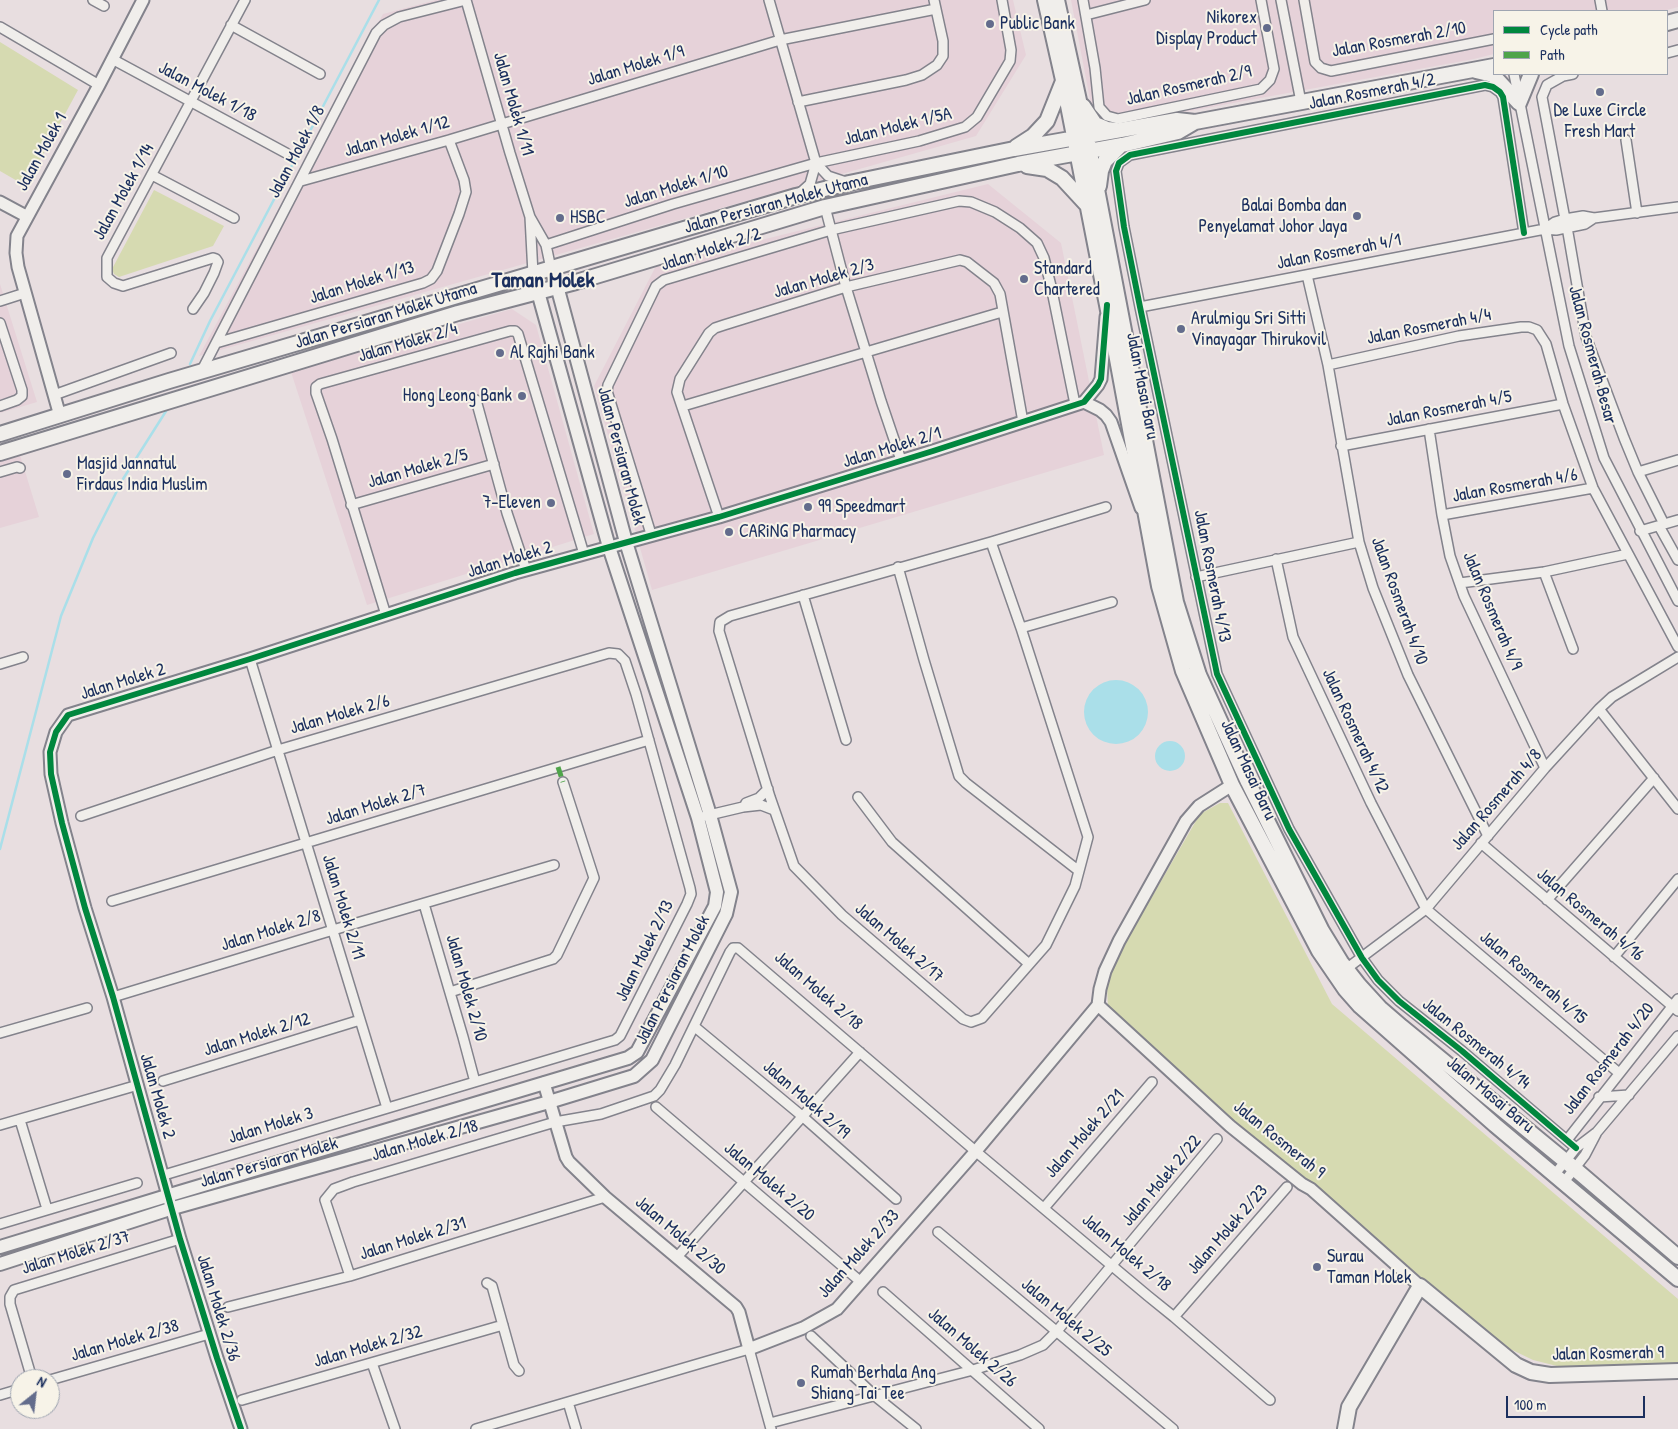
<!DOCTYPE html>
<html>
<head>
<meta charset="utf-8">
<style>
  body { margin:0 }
  #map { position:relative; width:1678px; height:1429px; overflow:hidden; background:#e8dee0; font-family:"Patrick Hand",sans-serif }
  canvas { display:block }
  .legend { position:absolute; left:1493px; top:10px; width:175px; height:65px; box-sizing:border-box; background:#f7f3e8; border:1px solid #9fa5b1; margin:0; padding:6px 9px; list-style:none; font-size:15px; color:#1b2f5e }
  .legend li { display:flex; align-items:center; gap:10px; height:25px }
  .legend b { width:25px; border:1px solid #9fa5b1 }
  .north { position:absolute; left:10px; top:1369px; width:50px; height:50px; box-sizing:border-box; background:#f7f3e8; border:1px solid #9fa5b1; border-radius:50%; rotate:29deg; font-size:14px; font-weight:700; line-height:20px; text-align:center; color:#1b2f5e }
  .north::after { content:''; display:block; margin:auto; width:18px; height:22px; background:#636c8c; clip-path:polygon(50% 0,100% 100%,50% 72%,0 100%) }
  .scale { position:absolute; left:1506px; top:1396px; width:139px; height:22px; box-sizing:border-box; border:2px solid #1b2f5e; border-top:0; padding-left:6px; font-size:15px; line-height:18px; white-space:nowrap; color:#1b2f5e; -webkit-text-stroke:4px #f7f3e8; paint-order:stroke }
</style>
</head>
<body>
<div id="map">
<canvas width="1678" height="1429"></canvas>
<ul class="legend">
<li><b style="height:6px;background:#00873e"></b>Cycle path</li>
<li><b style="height:6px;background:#4fa44a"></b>Path</li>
</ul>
<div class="north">N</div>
<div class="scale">100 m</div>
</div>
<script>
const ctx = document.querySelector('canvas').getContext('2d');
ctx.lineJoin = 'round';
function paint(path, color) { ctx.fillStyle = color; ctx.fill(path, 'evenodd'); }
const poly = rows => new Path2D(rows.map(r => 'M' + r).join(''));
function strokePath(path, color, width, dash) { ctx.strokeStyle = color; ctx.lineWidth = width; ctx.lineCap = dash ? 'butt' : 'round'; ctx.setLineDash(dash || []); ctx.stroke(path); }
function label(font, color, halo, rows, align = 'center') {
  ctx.font = font + ' "Patrick Hand",sans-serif'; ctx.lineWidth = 4; ctx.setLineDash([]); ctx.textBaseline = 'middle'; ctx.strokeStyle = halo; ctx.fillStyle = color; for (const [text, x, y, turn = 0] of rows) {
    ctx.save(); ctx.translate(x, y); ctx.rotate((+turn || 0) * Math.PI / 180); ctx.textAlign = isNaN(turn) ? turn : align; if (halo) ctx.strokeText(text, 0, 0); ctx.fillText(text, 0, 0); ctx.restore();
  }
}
const built = poly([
  [436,0,1013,0,1026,55,976,136,199,356,383,14],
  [1071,0,1678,0,1678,7,1663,11,1494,11,1494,54,1474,59,1113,125,1092,110],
  [988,184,1061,243,1104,455,652,590,594,386,656,266],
  [0,284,37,402,0,413],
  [512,309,536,325,594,534,367,605,291,372],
  [20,455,39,517,0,528,0,461]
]);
const green = poly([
  [0,42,78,90,26,186,0,171],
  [154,190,224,226,213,246,119,277,114,274,112,269],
  [1220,803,1228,803,1332,1004,1678,1299,1678,1363,1673,1365,1620,1367,1557,1366,1533,1360,1508,1348,1435,1289,1290,1166,1185,1081,1108,1008,1107,986,1121,945,1150,900,1200,814]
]);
const water = poly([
  '1084 712a32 32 0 1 1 64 0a32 32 0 1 1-64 0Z',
  '1155 756a15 15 0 1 1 30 0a15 15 0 1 1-30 0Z'
]);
const stream = poly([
  [190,364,210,321,379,0],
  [0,849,61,616,93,538,123,479,168,408]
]);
const minor = poly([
  [93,0,104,6],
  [466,0,510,153,530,217,546,245,551,269],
  [769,0,816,163,828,176,846,182],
  [1083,0,1095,68,1099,107,1107,116,1118,119,1261,89,1270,80,1274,69,1261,0],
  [1281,0,1301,102],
  [1304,0,1315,62,1321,68,1331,71,1494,39],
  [1600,0,1602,11],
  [1086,15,1145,0],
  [231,25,320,74],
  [0,27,99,85],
  [1667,53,1678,50],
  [112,59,286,153],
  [1514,74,1569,346,1604,458,1678,601],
  [798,102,906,80,922,75,937,65,943,56,943,41,934,0],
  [1626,140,1637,213],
  [152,175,234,218],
  [301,181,449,140,780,40,936,9],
  [800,193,810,184,816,163],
  [825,207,846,287,881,401,901,460],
  [530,217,533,274],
  [1565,219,1542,97,1547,85,1563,76,1573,74],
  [1567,227,1586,337,1624,438,1638,472,1664,524],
  [1545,229,1555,222,1565,219,1583,216,1594,218,1678,207],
  [1524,233,1503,97,1500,92,1493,87,1485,85,1130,155,1119,163,1116,171,1124,227,1140,307,1217,674,1289,829,1362,958,1378,980,1399,1001,1462,1051,1576,1148],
  [546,245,673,204,816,163,919,141,965,127,977,117,1010,61,1011,50,1002,0],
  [1307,275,1328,365,1359,542,1373,588,1408,675,1488,836],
  [0,301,25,293],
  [1140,307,1545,229,1556,230,1585,224,1594,218],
  [193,309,204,293,214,273,218,262,216,259,213,258,123,286,114,283,107,277,107,258,245,0],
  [0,323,22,390,22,396,17,400,0,406],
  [216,343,423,283,431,279,437,271,459,214,466,192,464,180,449,140],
  [1328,365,1459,336,1521,327,1529,327,1537,330,1546,344,1563,404,1593,488,1678,647],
  [201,372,376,33,384,25,399,17,466,0],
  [54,395,171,353],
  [476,400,507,513,526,570],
  [683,406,1002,312],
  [1429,429,1442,515,1450,556,1464,596,1545,768],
  [1341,446,1563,404],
  [0,472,17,467,20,468],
  [1638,472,1678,460],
  [351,505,494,464],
  [1442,515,1593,488],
  [719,517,677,392,680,379,709,333,715,328,724,325,846,287,960,260,967,262,994,283,1000,294,1023,422],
  [1659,526,1678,560],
  [1640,531,1678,520],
  [651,534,607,391,608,385,656,286,664,280,831,230,959,201,971,202,995,212,1020,228,1037,243,1044,258,1051,286,1075,404],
  [991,542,1021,628,1088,837,1075,886,1046,945,982,1018,971,1022,963,1019,842,915,794,866,770,797,719,631,720,622,730,616,991,542,1106,507],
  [1276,559,1293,637,1371,803,1426,909,1619,1073],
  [898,567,924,660,959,776,966,783,1079,871],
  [1544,572,1573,649],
  [1196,577,1359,542],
  [1460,583,1544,572,1628,554],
  [803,595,846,740],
  [386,615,332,439,316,393,316,387,320,384,510,331,515,331,518,334,584,554],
  [1021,628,1112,602],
  [250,659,387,1108],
  [0,664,23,657],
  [1599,709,1678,809],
  [858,797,892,842,1029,964],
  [744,807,746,803,759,798,768,789],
  [81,816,278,750,609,653,618,654,625,661,636,694,690,888,691,894,687,904,620,1036,615,1040,164,1175],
  [705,816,743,807,761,805,774,810],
  [1481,843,1678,1011],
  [1547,900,1654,778],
  [112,901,649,740],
  [424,904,463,1037,475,1082],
  [1614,957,1678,879],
  [1346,969,1426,909,1545,768,1599,709,1612,697,1678,657],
  [450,992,553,959,557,955,594,878,563,782],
  [113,997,333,930,554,865],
  [695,1027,802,1116,896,1199],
  [0,1033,87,1008],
  [163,1081,360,1020],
  [1599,1097,1629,1095],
  [656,1107,861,1282],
  [20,1120,47,1209],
  [0,1125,138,1085],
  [1567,1140,1678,999],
  [1555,1174,1576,1148,1597,1132,1678,1036],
  [1564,1182,1585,1155,1596,1134],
  [1044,1208,1152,1082],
  [0,1224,137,1183],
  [938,1232,1173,1429],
  [677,1257,860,1052],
  [350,1276,325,1200,334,1189,353,1182,555,1122,601,1114,654,1096,660,1090,675,1065,730,952,733,948,738,948,980,1155,1148,1296,1174,1317,1270,1400],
  [487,1283,492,1286,514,1365,519,1371],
  [883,1292,1039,1429],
  [228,1307,350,1276,605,1197],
  [1174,1317,1287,1187],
  [811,1336,875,1396,916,1429],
  [372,1363,395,1429],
  [32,1379,10,1304,10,1297,14,1290,180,1239],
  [50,1380,209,1334],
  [0,1395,20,1389],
  [242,1400,503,1325],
  [568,1402,576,1429],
  [770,1423,973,1370,1020,1355,1043,1345,1057,1331,1217,1139],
  [476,1429,749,1349,771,1429]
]);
const tertiary = poly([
  [0,202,26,216],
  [1084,402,1100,410,1106,415,1111,422,1141,508],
  [60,416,18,267,16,253,17,236,99,85,143,0],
  [1098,1005,1230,1126,1302,1184,1311,1189,1420,1286],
  [1098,1005,1100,989,1105,971,1119,941,1186,821,1199,806,1232,785],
  [544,1083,566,1157,569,1162,605,1197,736,1307,739,1312,749,1349,803,1328,837,1309,976,1151,1098,1005],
  [241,1429,217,1358,180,1239,113,997,85,908,62,823,51,774,50,752,56,732,68,715,250,659,515,573,719,517,933,451,1084,402,1098,385,1101,379,1106,317]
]);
const secondary = poly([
  [0,1247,170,1195,628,1058,637,1052,715,906,717,892,698,818,609,547,533,274],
  [0,1264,173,1208,549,1102,634,1076,652,1060,726,914,731,892,710,815,626,542,557,286,551,269]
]);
const primary = poly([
  [1045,0,1063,80,1107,305,1159,586,1183,671,1232,785,1319,951,1345,989,1360,1006,1495,1125,1678,1279],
  [1057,0,1087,137,1176,602,1199,675,1248,782,1322,931,1341,962,1359,985,1380,1008,1402,1027,1575,1169,1678,1257],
  [1667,23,1678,20],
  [1476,71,1493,75,1519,103,1531,74],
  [1083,106,1095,124,1107,129,1116,130],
  [1016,147,1033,136,1047,121,1063,81],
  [1027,166,1047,169,1062,178,1086,204],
  [1099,186,1101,171,1105,161,1121,145],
  [0,434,169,381,796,196,849,183,1014,149,1177,120,1195,122],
  [0,453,458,313,576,282,825,207,1018,164,1122,145,1178,132,1195,122,1494,66],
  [1345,1429,1349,1407,1420,1286,1516,1365,1531,1372,1550,1375,1678,1371]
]);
const quiet = poly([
  [558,767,563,782]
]);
const cycleway = poly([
  [1524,233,1503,97,1500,92,1493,87,1485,85,1130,155,1119,163,1116,171,1124,227,1140,307,1217,674,1289,829,1362,958,1378,980,1399,1001,1462,1051,1576,1148],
  [241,1429,217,1358,180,1239,113,997,85,908,62,823,51,774,50,752,56,732,68,715,250,659,515,573,719,517,933,451,1084,402,1098,385,1101,379,1107,305]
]);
const markers = [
  [990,24,5,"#636c8c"],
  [1267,28,5,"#636c8c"],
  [1600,92,5,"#636c8c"],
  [1357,216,5,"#636c8c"],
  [560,218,5,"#636c8c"],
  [1024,279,5,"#636c8c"],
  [1181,329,5,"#636c8c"],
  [500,353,5,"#636c8c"],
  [522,396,5,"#636c8c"],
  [67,474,5,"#636c8c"],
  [551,503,5,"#636c8c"],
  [808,507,5,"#636c8c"],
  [729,532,5,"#636c8c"],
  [1317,1267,5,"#636c8c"],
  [801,1383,5,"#636c8c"]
];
const poiNames = [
  ["Nikorex",1257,18,"right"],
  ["Display Product",1257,39,"right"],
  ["Public Bank",1000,24],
  ["De Luxe Circle",1600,111,"center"],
  ["Fresh Mart",1600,132,"center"],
  ["Balai Bomba dan",1347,206,"right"],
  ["Penyelamat Johor Jaya",1347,227,"right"],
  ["HSBC",570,218],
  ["Standard",1034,269],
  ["Chartered",1034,290],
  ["Arulmigu Sri Sitti",1191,319],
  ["Vinayagar Thirukovil",1191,340],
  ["Al Rajhi Bank",510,353],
  ["Hong Leong Bank",512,396,"right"],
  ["Masjid Jannatul",77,464],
  ["Firdaus India Muslim",77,485],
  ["7-Eleven",541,503,"right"],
  ["99 Speedmart",818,507],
  ["CARiNG Pharmacy",739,532],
  ["Surau",1327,1257],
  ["Taman Molek",1327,1278],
  ["Rumah Berhala Ang",811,1373],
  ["Shiang Tai Tee",811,1394]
];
const streetNames = [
  ["Jalan Rosmerah 2/10",1399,40,-10],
  ["Jalan Molek 1/9",636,66,-17],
  ["Jalan Rosmerah 2/9",1189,86,-13],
  ["Jalan Molek 1/18",207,92,28],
  ["Jalan Rosmerah 4/2",1372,92,-11],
  ["Jalan Molek 1/11",513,104,74],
  ["Jalan Molek 1/5A",898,127,-14],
  ["Jalan Molek 1/12",397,137,-16],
  ["Jalan Molek 1",42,152,-61],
  ["Jalan Molek 1/8",297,152,-62],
  ["Jalan Molek 1/10",676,187,-17],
  ["Jalan Molek 1/14",124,192,-61],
  ["Jalan Persiaran Molek Utama",776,204,-15],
  ["Jalan Molek 2/2",711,250,-18],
  ["Jalan Rosmerah 4/1",1339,252,-11],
  ["Jalan Molek 2/3",824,279,-16],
  ["Jalan Molek 1/13",362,283,-17],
  ["Jalan Persiaran Molek Utama",386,316,-17],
  ["Jalan Rosmerah 4/4",1429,327,-11],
  ["Jalan Molek 2/4",408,343,-16],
  ["Jalan Rosmerah Besar",1592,355,75],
  ["Jalan Masai Baru",1142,386,79],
  ["Jalan Rosmerah 4/5",1449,409,-11],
  ["Jalan Molek 2/1",892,448,-17],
  ["Jalan Persiaran Molek",621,456,75],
  ["Jalan Molek 2/5",418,469,-16],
  ["Jalan Rosmerah 4/6",1515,486,-10],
  ["Jalan Molek 2",510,560,-17],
  ["Jalan Rosmerah 4/13",1212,576,79],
  ["Jalan Rosmerah 4/10",1399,601,70],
  ["Jalan Rosmerah 4/9",1492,611,67],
  ["Jalan Molek 2",123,682,-17],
  ["Jalan Molek 2/6",340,715,-16],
  ["Jalan Rosmerah 4/12",1355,731,65],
  ["Jalan Masai Baru",1248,770,65],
  ["Jalan Rosmerah 4/8",1497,800,-49],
  ["Jalan Molek 2/7",376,805,-17],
  ["Jalan Molek 2/11",343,907,73],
  ["Jalan Rosmerah 4/16",1590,915,40],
  ["Jalan Molek 2/8",271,931,-17],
  ["Jalan Molek 2/17",899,943,41],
  ["Jalan Molek 2/13",645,951,-64],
  ["Jalan Rosmerah 4/15",1533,978,40],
  ["Jalan Persiaran Molek",673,980,-63],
  ["Jalan Molek 2/10",466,988,74],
  ["Jalan Molek 2/18",818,991,41],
  ["Jalan Molek 2/12",257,1035,-17],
  ["Jalan Rosmerah 4/14",1476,1044,39],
  ["Jalan Rosmerah 4/20",1609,1059,-52],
  ["Jalan Masai Baru",1490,1095,40],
  ["Jalan Molek 2",157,1096,74],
  ["Jalan Molek 2/19",806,1100,41],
  ["Jalan Molek 3",271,1126,-17],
  ["Jalan Molek 2/21",1085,1134,-49],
  ["Jalan Rosmerah 9",1279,1140,39],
  ["Jalan Molek 2/18",425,1141,-16],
  ["Jalan Persiaran Molek",269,1163,-16],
  ["Jalan Molek 2/22",1162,1181,-50],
  ["Jalan Molek 2/20",769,1182,40],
  ["Jalan Molek 2/23",1228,1230,-49],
  ["Jalan Molek 2/30",680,1236,40],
  ["Jalan Molek 2/31",413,1239,-17],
  ["Jalan Molek 2/37",76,1253,-17],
  ["Jalan Molek 2/18",1126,1253,40],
  ["Jalan Molek 2/33",859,1254,-48],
  ["Jalan Molek 2/36",218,1308,73],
  ["Jalan Molek 2/25",1066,1318,40],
  ["Jalan Molek 2/38",125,1341,-16],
  ["Jalan Molek 2/32",368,1347,-16],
  ["Jalan Molek 2/26",972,1348,41],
  ["Jalan Rosmerah 9",1608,1354,-1]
];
const districtNames = [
  ["Taman Molek",543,281]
];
paint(built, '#e6d2d9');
paint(green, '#d6dab1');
paint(water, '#aadfe9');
strokePath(stream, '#aadfe9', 2.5);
strokePath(minor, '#83838c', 12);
strokePath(tertiary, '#83838c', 15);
strokePath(secondary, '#83838c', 16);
strokePath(primary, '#83838c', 18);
strokePath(minor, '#f0eeeb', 9);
strokePath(tertiary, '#f0eeeb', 11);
strokePath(secondary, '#f0eeeb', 12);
strokePath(primary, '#f0eeeb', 14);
strokePath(quiet, '#4fa44a', 5, [10, 5]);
strokePath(cycleway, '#00873e', 6);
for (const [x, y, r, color] of markers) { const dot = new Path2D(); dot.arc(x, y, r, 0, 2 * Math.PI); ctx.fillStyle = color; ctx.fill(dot); strokePath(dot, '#f7f3e8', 2); }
label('18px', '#1b2f5e', '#f7f3e8', poiNames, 'left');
label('18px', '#1b2f5e', '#f7f3e8', streetNames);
label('bold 22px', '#1b2f5e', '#f7f3e8', districtNames);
</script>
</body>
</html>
